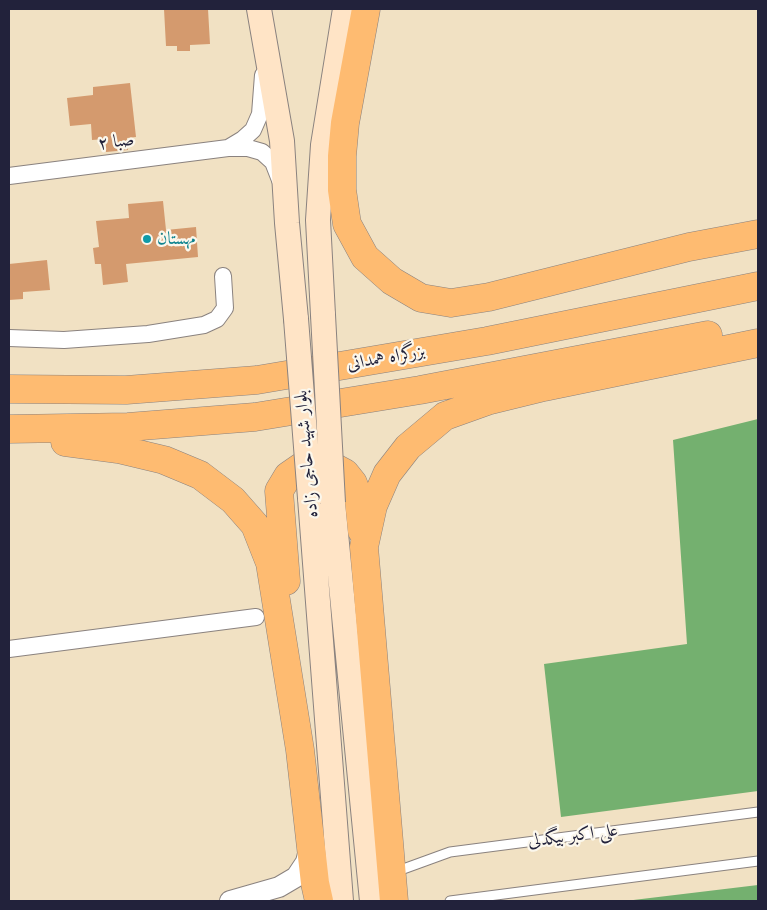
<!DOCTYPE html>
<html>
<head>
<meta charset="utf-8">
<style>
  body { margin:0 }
  #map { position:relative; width:767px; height:910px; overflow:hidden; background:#f1e1c3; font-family:"Old Standard TT",serif }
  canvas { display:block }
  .frame { position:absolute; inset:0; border:10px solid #22223b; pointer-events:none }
</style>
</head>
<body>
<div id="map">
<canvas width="767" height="910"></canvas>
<div class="frame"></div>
</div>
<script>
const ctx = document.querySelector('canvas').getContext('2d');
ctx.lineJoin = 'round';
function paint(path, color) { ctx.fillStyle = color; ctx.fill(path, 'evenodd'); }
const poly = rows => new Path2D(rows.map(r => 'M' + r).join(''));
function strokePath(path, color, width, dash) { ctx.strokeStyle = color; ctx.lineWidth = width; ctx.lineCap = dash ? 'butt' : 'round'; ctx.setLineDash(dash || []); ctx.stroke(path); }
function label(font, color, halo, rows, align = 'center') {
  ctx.font = font + ' "Old Standard TT",Amiri,serif'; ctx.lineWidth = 4.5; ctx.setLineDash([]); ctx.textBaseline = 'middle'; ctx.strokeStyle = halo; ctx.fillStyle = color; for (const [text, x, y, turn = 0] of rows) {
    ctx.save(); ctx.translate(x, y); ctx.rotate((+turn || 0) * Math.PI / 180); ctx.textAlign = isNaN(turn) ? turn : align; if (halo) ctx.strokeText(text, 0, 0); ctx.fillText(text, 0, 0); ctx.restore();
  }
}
const forest = poly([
  [758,419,758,791,561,817,544,664,687,644,673,440],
  [758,885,758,901,625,901]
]);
const building = poly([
  [164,9,208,9,210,44,190,45,190,51,177,51,177,46,166,46],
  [130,83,136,137,127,138,128,150,106,152,105,139,92,140,91,124,70,126,67,98,93,95,93,87],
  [163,201,166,230,196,227,198,257,126,264,128,282,103,285,101,264,95,264,93,248,99,247,96,221,129,218,128,204],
  [47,260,50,290,23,292,23,299,9,300,9,264]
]);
const service = poly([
  [395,872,450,852,758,812],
  [450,901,758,861]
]);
const minor = poly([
  [228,148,243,139,253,130,260,114,263,75],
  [9,176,228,148,248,148,262,152,273,162,280,180],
  [9,338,64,340,148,334,204,325,217,319,225,308,223,276],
  [9,649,256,617]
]);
const tertiary = poly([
  [230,901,279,887,296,877,306,862,310,846]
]);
const secondary = poly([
  [259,9,282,141,287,223,296,319],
  [323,315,318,220,323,145,345,9],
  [310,498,341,901],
  [333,503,372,901]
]);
const trunk = poly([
  [366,9,345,123,342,156,342,190,347,224,365,257,392,281,421,298,451,303,489,297,689,247,758,234],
  [9,389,126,390,257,380,487,341,758,286],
  [9,429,128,427,255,417,420,390,708,335],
  [65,442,118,449,164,460,200,475,233,500,255,525,270,563,300,750,315,883,319,901],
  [286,581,279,491,288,476,301,467,316,465,330,465,345,473,353,483,359,500,362,531],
  [394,901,364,547,373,506,387,474,408,447,445,416,487,401,544,387,758,343]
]);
const secondaryBridge = poly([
  [323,315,333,503],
  [296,319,310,498]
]);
const markers = [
  [147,239,5,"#0f9aa8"]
];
const streetNames = [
  ["صبا ۲",116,142,-7],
  ["بزرگراه همدانی",386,358,-10],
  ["بلوار شهید حاجی زاده",307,454,-95],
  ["علی اکبر بیگدلی",573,836,-7]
];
const cultureNames = [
  ["مهستان",157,239]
];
paint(forest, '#74b06f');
paint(building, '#d49a6e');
strokePath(service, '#8a827f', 11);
strokePath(minor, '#8a827f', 18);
strokePath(tertiary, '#8a827f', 22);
strokePath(secondary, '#8a827f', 26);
strokePath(trunk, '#8a827f', 29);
strokePath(service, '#fff', 9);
strokePath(minor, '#fff', 16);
strokePath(tertiary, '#fff', 20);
strokePath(secondary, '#ffe4c6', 24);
strokePath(trunk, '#febb71', 28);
strokePath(secondaryBridge, '#8a827f', 26, []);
strokePath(secondaryBridge, '#ffe4c6', 24);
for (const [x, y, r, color] of markers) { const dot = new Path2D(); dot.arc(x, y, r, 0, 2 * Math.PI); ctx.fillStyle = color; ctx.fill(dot); strokePath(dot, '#fbf7ec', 2); }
label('18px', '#22223b', '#fbf7ec', streetNames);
label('18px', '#0d838f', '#fbf7ec', cultureNames, 'left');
</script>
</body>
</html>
